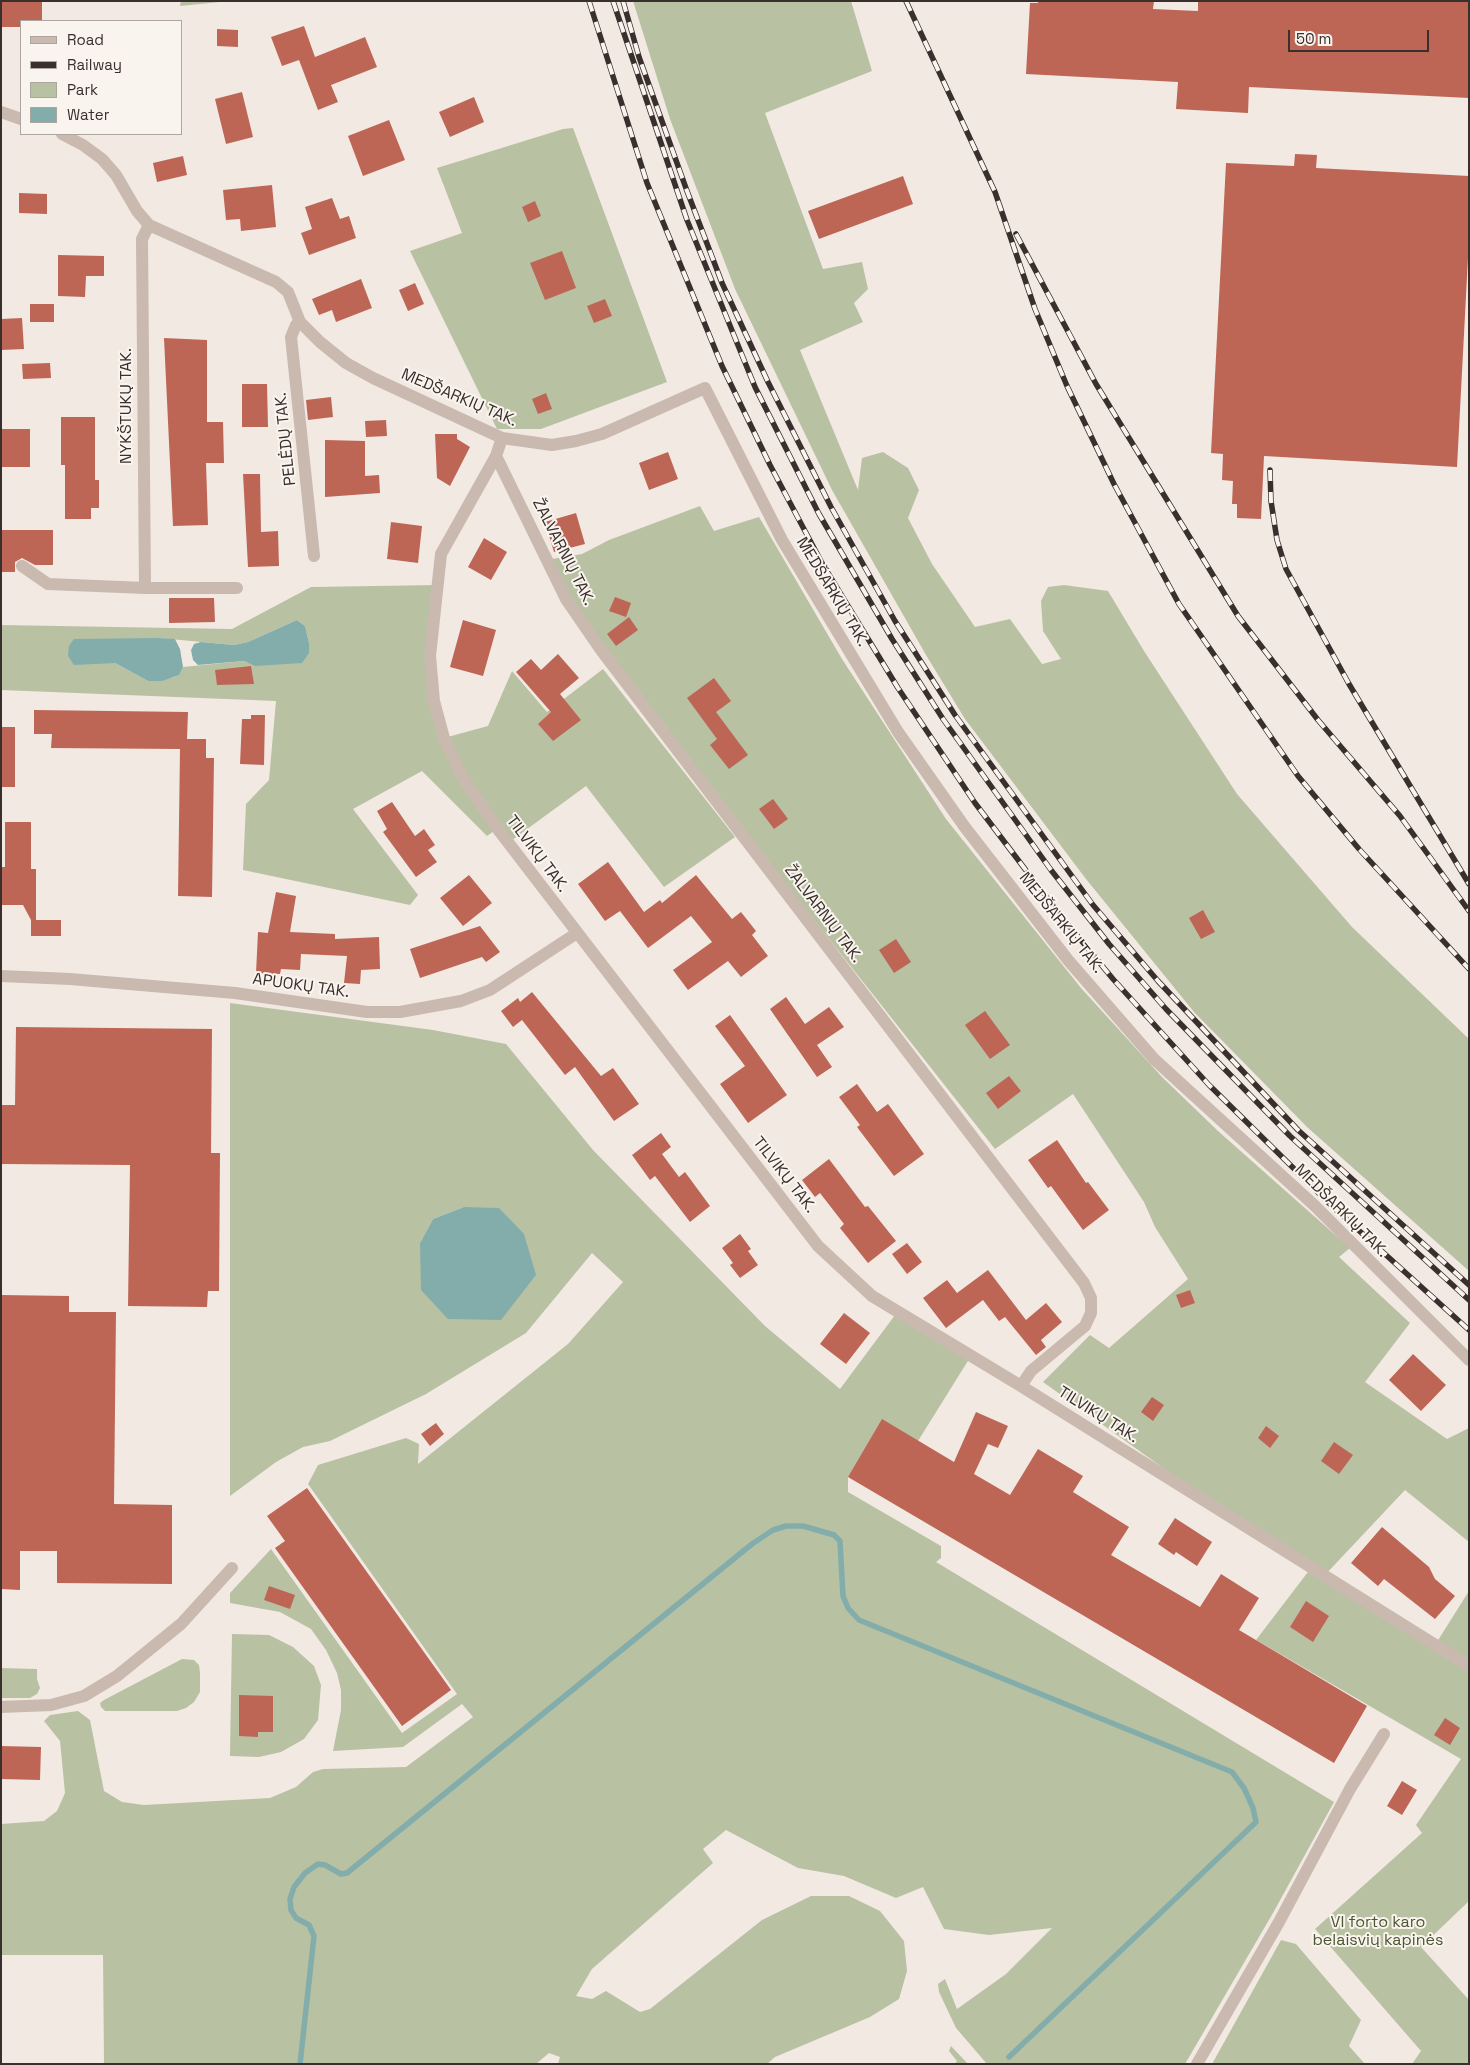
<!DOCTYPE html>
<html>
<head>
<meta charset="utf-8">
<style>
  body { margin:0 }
  #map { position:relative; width:1470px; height:2065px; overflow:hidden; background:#f2e9e3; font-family:"Space Grotesk",sans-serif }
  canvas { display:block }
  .frame { position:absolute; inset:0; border:2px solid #392f2c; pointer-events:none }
  .legend { position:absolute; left:20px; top:20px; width:162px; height:115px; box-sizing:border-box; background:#faf4ef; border:1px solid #ada5a1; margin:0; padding:6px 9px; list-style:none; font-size:15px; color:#392f2c }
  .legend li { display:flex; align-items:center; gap:10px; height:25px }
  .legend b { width:25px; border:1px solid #ada5a1 }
  .scale { position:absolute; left:1288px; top:30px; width:141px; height:22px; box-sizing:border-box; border:2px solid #392f2c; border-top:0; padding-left:6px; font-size:15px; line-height:18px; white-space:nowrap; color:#392f2c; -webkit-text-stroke:4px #faf4ef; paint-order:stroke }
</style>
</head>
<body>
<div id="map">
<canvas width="1470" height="2065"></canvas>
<div class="frame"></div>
<ul class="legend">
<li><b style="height:6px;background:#cab9af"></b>Road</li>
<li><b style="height:6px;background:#392f2c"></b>Railway</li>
<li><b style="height:14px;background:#b9c1a3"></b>Park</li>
<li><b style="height:14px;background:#83adab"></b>Water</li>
</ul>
<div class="scale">50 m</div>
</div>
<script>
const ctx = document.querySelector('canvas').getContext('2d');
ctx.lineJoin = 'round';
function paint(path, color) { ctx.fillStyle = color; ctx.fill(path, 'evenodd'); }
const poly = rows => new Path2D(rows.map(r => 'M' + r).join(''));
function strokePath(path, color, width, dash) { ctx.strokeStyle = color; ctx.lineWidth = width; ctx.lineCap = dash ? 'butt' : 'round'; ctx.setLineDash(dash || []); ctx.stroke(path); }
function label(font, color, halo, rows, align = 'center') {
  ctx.font = font + ' "Space Grotesk",sans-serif'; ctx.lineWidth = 4; ctx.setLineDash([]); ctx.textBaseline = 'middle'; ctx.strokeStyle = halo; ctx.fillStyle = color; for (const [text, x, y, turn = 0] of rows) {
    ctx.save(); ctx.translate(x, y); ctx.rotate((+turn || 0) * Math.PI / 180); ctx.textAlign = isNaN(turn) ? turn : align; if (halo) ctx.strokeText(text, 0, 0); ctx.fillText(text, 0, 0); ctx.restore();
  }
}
const green = poly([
  [181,1,230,1,180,6],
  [633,1,851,1,872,71,765,113,823,269,862,262,868,289,854,303,863,322,800,350,858,490,862,458,883,452,908,468,919,490,908,518,932,564,975,627,1010,619,1042,664,1061,659,1043,631,1041,601,1048,587,1064,585,1108,591,1144,651,1237,794,1352,927,1469,1039,1469,1271,1307,1127,1194,1012,1086,879,965,719,926,655,832,490,735,289,670,119],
  [573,128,667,382,541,429,497,429,410,251,462,233,437,168,563,129],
  [700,506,714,531,759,517,842,659,946,819,1081,988,1162,1077,1218,1131,1350,1248,1339,1257,1410,1323,1365,1382,1447,1439,1469,1428,1469,1542,1405,1490,1324,1576,1435,1645,1469,1591,1469,1901,1421,1947,1469,2000,1469,2064,1412,2064,1421,2051,1315,1929,1422,1833,1416,1825,1461,1759,1256,1640,1311,1568,1247,1528,1043,1382,1090,1335,1109,1348,1188,1279,1155,1227,1144,1202,1073,1094,995,1149,601,650,566,599,552,559,582,554,609,540],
  [438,585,430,656,444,738,488,726,512,671,547,712,603,669,735,837,664,887,586,786,508,843,497,829,487,836,422,771,353,809,418,895,410,905,243,870,246,804,269,780,276,701,1,690,1,625,232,629,311,587],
  [297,620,305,626,309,643,256,666,244,661,183,667,178,675,174,677,148,681,115,663,159,638,234,645,248,642],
  [230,1003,433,1030,506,1044,593,1150,765,1326,840,1389,898,1311,971,1356,918,1441,848,1477,848,1492,941,1546,941,1558,936,1562,1334,1802,1273,1913,1185,2064,987,2064,956,2028,939,1992,938,1984,945,1979,957,2009,1006,1974,1052,1928,989,1935,944,1929,923,1887,896,1898,844,1876,798,1868,726,1830,703,1849,713,1863,592,1969,576,1996,592,1999,606,1991,640,2012,650,2009,762,1920,811,1896,849,1896,880,1911,904,1941,907,1971,899,1999,870,2017,775,2057,767,2064,558,2064,560,2057,549,2053,536,2064,104,2064,103,1955,1,1955,1,1824,44,1821,57,1811,65,1793,60,1741,44,1721,50,1715,78,1711,90,1720,104,1791,122,1802,144,1805,270,1798,296,1787,313,1772,323,1769,406,1767,473,1717,462,1704,403,1747,333,1751,341,1710,341,1690,337,1673,326,1650,311,1629,280,1612,230,1603,230,1593,271,1549,402,1733,457,1694,308,1484,318,1465,406,1438,419,1444,418,1464,568,1344,623,1282,592,1253,526,1333,426,1394,330,1441,303,1447,276,1462,230,1496],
  [464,1207,420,1243,433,1219],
  [232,1634,269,1635,293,1647,314,1666,321,1685,318,1720,304,1739,281,1752,259,1757,230,1756],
  [182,1659,194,1660,199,1665,200,1673,200,1692,194,1702,186,1708,177,1711,105,1711,101,1707,100,1703,104,1700],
  [1,1668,37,1669,37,1679,40,1688,37,1694,30,1698,1,1698],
  [1281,1940,1296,1944,1361,2020,1349,2046,1365,2064,1212,2064],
  [951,2046,968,2064,955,2064,957,2061,949,2051]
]);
const water = poly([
  [297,620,305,626,309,643,309,653,302,663,255,666,244,661,198,665,193,660,191,650,194,644,201,642,234,645,248,642],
  [159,638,175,639,180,649,183,667,179,675,162,681,148,681,115,663,74,665,68,656,69,646,74,639],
  [464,1207,499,1208,524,1234,536,1275,501,1320,448,1319,421,1290,420,1243,433,1219]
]);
const stream = poly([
  [300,2064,314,1936,309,1925,296,1918,291,1910,290,1899,294,1887,305,1873,318,1864,325,1865,341,1874,347,1873,752,1544,773,1530,786,1526,803,1526,834,1535,840,1541,843,1596,848,1608,859,1620,1232,1772,1244,1788,1253,1808,1256,1822,1009,2057]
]);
const building = poly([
  [42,1,42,21,21,21,21,27,1,27,1,2],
  [1038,1,1154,1,1153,9,1198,11,1198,1,1469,1,1469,98,1249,87,1248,113,1176,109,1178,82,1026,74,1030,3,1038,3],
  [304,26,315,57,365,37,377,67,331,85,338,102,318,110,299,60,282,66,271,37],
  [217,29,238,30,238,47,217,46],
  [242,92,253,137,226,144,215,99],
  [474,97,484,122,450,137,439,112],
  [389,120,405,160,363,176,348,136],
  [1295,154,1317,155,1316,168,1469,176,1469,239,1457,467,1264,456,1261,519,1237,518,1237,504,1232,504,1233,481,1222,480,1223,454,1211,453,1226,163,1294,166],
  [183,156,187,175,157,182,153,163],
  [903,176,913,204,819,239,808,211],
  [272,185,276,227,241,231,240,219,226,220,223,190],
  [19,193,47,194,47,214,19,213],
  [332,198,340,219,349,216,356,238,309,255,301,233,312,229,305,207],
  [535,201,541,216,528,222,522,207],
  [562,251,576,288,545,300,530,263],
  [58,255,104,256,104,276,86,276,85,297,58,296],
  [361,279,372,308,336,322,332,310,319,315,312,299],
  [415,283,424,304,408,311,399,290],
  [605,299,612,316,594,323,587,306],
  [30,304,54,304,54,322,30,322],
  [22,318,24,349,1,350,1,319],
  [164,338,207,340,207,422,223,422,224,463,206,463,208,525,173,526],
  [50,363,51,378,23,379,22,364],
  [242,384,267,384,268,427,242,427],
  [546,393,552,409,538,414,532,399],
  [331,397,333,417,308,420,306,400],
  [61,417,95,417,95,480,99,480,99,508,91,508,91,519,65,519,65,465,61,465],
  [386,420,387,436,366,437,365,421],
  [1,429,30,429,30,467,1,467],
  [435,434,457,434,457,439,470,447,450,486,437,478],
  [325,440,365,441,365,476,379,475,380,493,325,497],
  [668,452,678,479,649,490,639,463],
  [243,474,260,474,261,532,278,531,279,566,248,567],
  [576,513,585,544,554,552,545,522],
  [391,522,422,526,418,563,387,559],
  [1,530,53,530,53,565,35,565,22,558,15,562,15,572,1,572],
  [484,538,507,552,491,580,468,567],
  [615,597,631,603,626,617,609,611],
  [169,598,214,598,215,622,169,623],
  [629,617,638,630,616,646,607,634],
  [463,620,496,630,483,676,450,667],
  [558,654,579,678,560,694,581,720,553,741,538,724,551,712,516,672,531,659,541,670],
  [251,666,254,684,217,685,215,670],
  [714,678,731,701,716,712,748,755,729,769,710,745,717,739,687,698],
  [34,710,188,712,187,739,206,739,206,758,214,758,212,897,178,896,180,749,51,748,52,734,34,734],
  [251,715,265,715,264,765,240,764,242,719,251,719],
  [1,727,15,727,15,787,1,787],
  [773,799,788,819,774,829,759,809],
  [392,802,415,836,424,829,435,845,428,850,437,862,416,877,383,832,387,829,377,811],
  [5,822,31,822,31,869,36,869,36,920,61,920,61,936,31,936,31,920,23,905,1,905,1,867,5,867],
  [608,862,644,912,660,900,662,903,696,875,732,919,741,912,756,931,752,935,768,956,741,977,728,961,688,990,673,970,712,942,691,916,648,948,620,911,605,921,578,884],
  [469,875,492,903,463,926,440,898],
  [276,892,296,896,290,932,335,934,335,939,379,937,380,969,361,970,360,984,344,983,347,956,301,954,300,970,281,969,280,974,256,973,258,932,268,933],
  [1203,910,1215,932,1201,939,1189,918],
  [480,926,500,952,486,962,482,957,420,978,410,949],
  [896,939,911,962,894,973,879,950],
  [532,992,601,1076,613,1068,639,1104,614,1121,575,1067,565,1075,522,1020,513,1027,501,1011,518,998,520,1002],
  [786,997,805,1024,829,1007,844,1027,817,1045,832,1067,817,1077,770,1009],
  [985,1011,1010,1045,990,1059,965,1025],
  [730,1015,787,1095,748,1123,720,1084,745,1066,715,1026],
  [16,1027,212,1029,211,1153,220,1153,219,1291,208,1291,207,1307,128,1306,130,1165,1,1164,1,1105,15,1105],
  [1009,1076,1021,1091,998,1109,986,1093],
  [857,1084,877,1112,888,1104,924,1154,894,1176,857,1127,860,1125,839,1097],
  [661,1133,671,1147,662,1154,679,1177,685,1172,710,1206,690,1222,655,1176,650,1180,632,1155],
  [1057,1140,1086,1183,1088,1182,1109,1210,1083,1230,1051,1186,1048,1188,1028,1160],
  [829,1159,865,1207,868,1206,896,1241,868,1263,840,1228,844,1224,820,1193,815,1197,802,1180],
  [740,1234,751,1249,748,1251,758,1265,740,1278,730,1265,733,1263,722,1248],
  [907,1243,922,1262,907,1274,892,1254],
  [988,1270,1026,1320,1046,1303,1062,1322,1041,1340,1046,1347,1036,1355,1005,1317,999,1321,983,1300,946,1328,923,1298,947,1280,957,1293],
  [1190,1290,1195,1303,1181,1308,1176,1295],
  [1,1295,69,1296,69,1312,116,1312,114,1504,172,1505,172,1584,57,1583,57,1551,20,1551,20,1590,1,1589],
  [844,1313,870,1333,846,1364,820,1344],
  [1413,1354,1446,1385,1421,1411,1389,1380],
  [1152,1397,1164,1405,1153,1421,1141,1412],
  [976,1412,1008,1426,998,1448,988,1444,974,1474,1010,1495,1038,1449,1083,1476,1073,1492,1129,1527,1111,1555,1200,1607,1221,1574,1259,1598,1239,1630,1367,1706,1334,1763,848,1477,882,1419,954,1462],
  [436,1423,444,1434,430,1446,421,1434],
  [1266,1426,1279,1436,1270,1448,1258,1438],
  [1334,1442,1353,1455,1339,1474,1321,1461],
  [307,1488,451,1690,402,1726,275,1548,285,1541,267,1516],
  [1175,1518,1212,1542,1197,1566,1176,1552,1174,1555,1158,1544],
  [1382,1527,1429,1567,1435,1579,1455,1596,1435,1619,1384,1579,1378,1586,1351,1563],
  [269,1586,295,1595,290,1609,264,1600],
  [1306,1601,1329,1616,1313,1642,1290,1627],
  [239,1695,273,1696,273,1732,258,1732,258,1737,239,1736],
  [1445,1718,1460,1728,1450,1745,1434,1735],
  [1,1746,41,1747,40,1780,1,1779],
  [1402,1781,1417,1790,1402,1815,1387,1806]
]);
const minor = poly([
  [1,112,21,119],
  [62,134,83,145,102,159,116,175,137,211,149,225,276,282,288,292,300,322,320,342,346,363,373,378,502,438,552,445,576,441,602,434,705,388,782,540,898,732,964,826,1068,960,1154,1059,1315,1206,1469,1360],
  [300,322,296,325,291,337,314,556],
  [502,438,496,456,566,599,601,650,1084,1283,1091,1298,1091,1313,1085,1326,1031,1371,1021,1386],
  [496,456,441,554,430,656,434,701,444,738,463,778,497,828,818,1246,872,1296,1021,1386,1469,1666],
  [22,566,48,584,145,588,237,588],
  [145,588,142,239,149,225],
  [1,976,70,979,235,993,367,1012,400,1012,461,1001,490,990,577,933],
  [1,1707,51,1705,84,1696,117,1676,181,1624,232,1568],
  [1197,2064,1279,1922,1350,1789,1384,1734]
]);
const rail = poly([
  [589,1,647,183,722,366,770,465,823,565,898,688,975,803,1056,910,1113,979,1209,1085,1334,1208,1469,1330],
  [613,1,687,220,755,387,819,514,892,639,943,719,1051,870,1109,944,1166,1009,1290,1136,1469,1300],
  [623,1,639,57,687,191,722,283,768,382,831,507,895,621,955,715,1093,905,1158,981,1298,1130,1469,1285],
  [906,1,995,192,1035,309,1067,386,1114,484,1179,604,1298,776,1359,849,1469,969],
  [1016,234,1096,384,1238,616,1318,720,1400,816,1469,911],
  [1270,470,1271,501,1277,540,1286,569,1349,684,1469,884]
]);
const streetNames = [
  ["MEDŠARKIŲ TAK.",459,398,23],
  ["NYKŠTUKŲ TAK.",127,406,-90],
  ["PELĖDŲ TAK.",286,439,-96],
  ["ŽALVARNIŲ TAK.",563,552,63],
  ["MEDŠARKIŲ TAK.",832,592,59],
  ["TILVIKŲ TAK.",537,854,53],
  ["ŽALVARNIŲ TAK.",823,914,53],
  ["MEDŠARKIŲ TAK.",1061,923,51],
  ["APUOKŲ TAK.",301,986,8],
  ["TILVIKŲ TAK.",784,1175,52],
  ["MEDŠARKIŲ TAK.",1341,1211,45],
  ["TILVIKŲ TAK.",1098,1415,32]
];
const parkNames = [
  ["VI forto karo",1378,1923],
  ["belaisvių kapinės",1378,1941]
];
paint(green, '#b9c1a3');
paint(water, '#83adab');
strokePath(stream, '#83adab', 5.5);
paint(building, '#bd6656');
strokePath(minor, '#cab9af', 12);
strokePath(rail, '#392f2c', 5.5);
strokePath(rail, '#faf4ef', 4, [11]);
label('16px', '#392f2c', '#faf4ef', streetNames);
label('16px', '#4c5632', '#faf4ef', parkNames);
</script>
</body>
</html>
